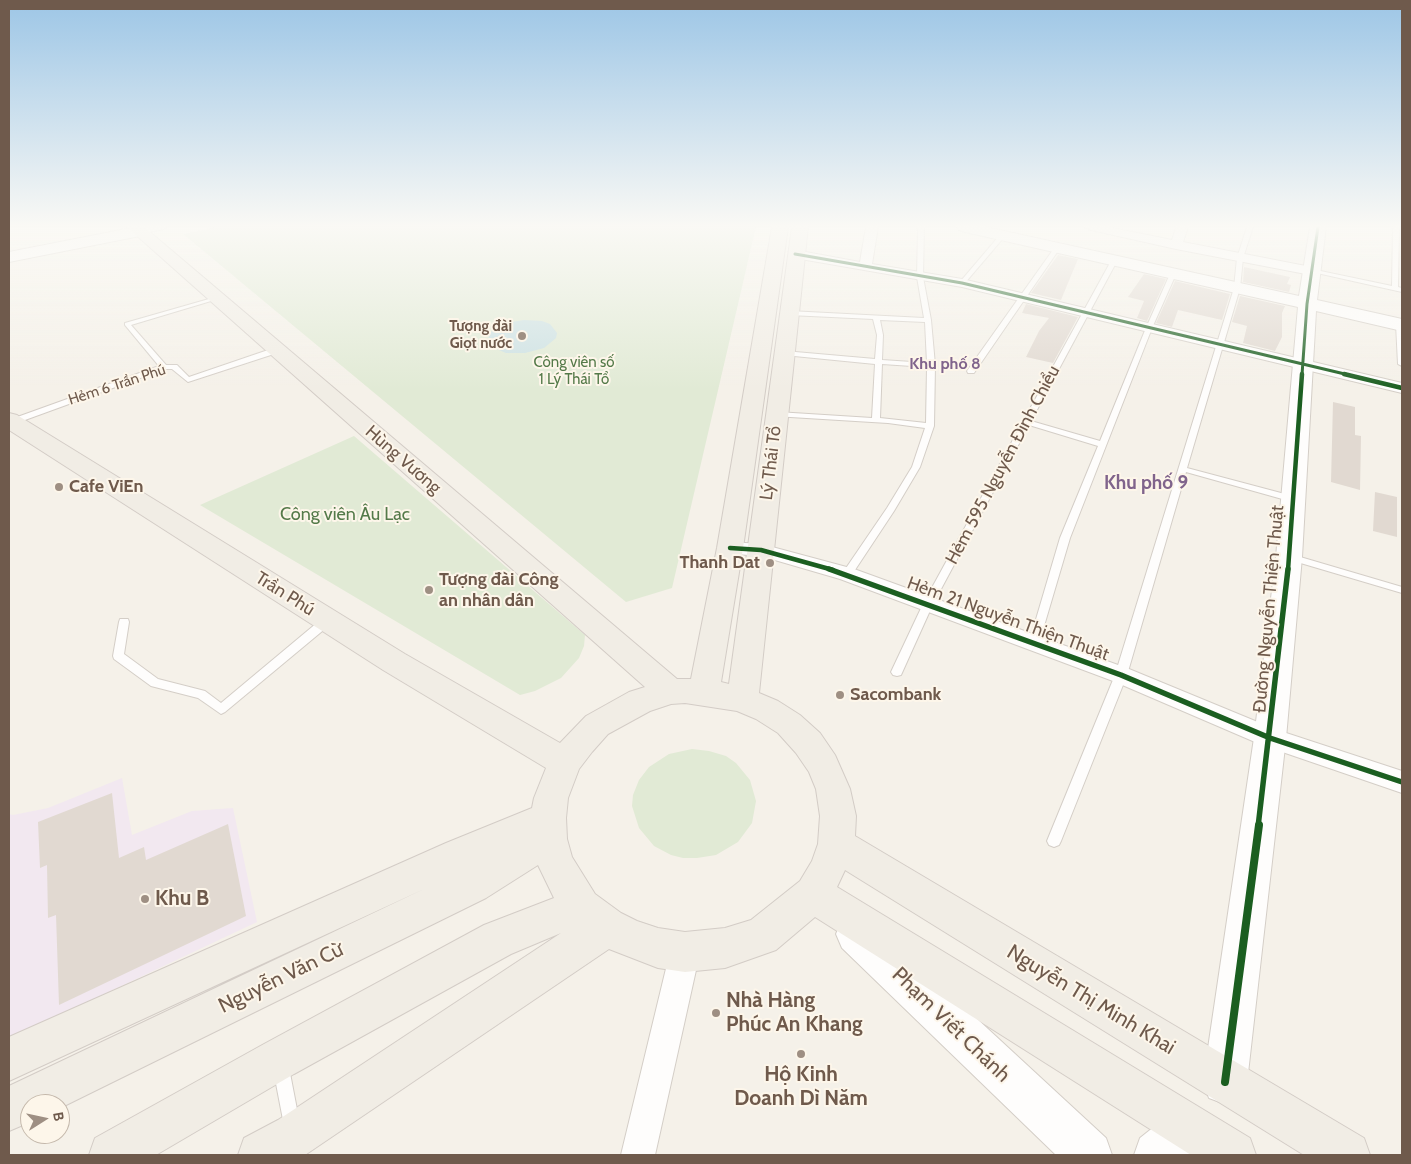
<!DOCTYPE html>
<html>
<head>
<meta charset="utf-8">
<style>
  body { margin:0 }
  #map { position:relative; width:1411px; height:1164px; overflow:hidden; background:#f5f1e9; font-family:Cabin,sans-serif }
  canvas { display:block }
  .frame { position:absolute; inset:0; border:10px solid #6f5a4c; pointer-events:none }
  .north { position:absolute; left:20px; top:1094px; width:50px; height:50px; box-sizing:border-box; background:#fdf6ea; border:1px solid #c4b8ab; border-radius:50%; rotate:80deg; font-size:14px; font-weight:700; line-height:20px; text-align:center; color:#6f5a4c }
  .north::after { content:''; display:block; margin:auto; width:18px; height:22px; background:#9e8f83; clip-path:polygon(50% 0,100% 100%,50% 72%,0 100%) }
</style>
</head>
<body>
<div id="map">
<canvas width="1411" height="1164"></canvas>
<div class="frame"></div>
<div class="north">B</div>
</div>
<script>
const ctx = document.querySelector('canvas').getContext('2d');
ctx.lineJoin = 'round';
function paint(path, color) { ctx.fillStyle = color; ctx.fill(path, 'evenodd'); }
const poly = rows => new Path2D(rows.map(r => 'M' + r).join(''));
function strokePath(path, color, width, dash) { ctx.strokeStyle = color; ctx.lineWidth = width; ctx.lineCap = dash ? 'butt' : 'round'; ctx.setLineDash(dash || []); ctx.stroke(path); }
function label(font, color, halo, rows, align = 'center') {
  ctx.font = font + ' Cabin,sans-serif'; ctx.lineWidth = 4; ctx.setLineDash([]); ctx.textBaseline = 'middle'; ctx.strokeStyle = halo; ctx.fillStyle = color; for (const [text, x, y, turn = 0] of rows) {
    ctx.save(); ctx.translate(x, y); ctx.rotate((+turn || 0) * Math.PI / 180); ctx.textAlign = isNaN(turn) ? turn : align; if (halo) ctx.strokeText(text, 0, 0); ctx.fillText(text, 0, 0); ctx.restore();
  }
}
const education = poly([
  [122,778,132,835,192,811,233,808,257,922,9,1039,9,814,13,815,48,808]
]);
const green = poly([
  [217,227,756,227,672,588,626,602,183,234],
  [354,436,585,635,584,646,579,658,561,678,535,691,520,695,200,505],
  [692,749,709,751,726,756,736,763,750,780,756,801,752,823,738,842,716,855,697,858,683,858,671,855,654,846,639,828,632,806,633,795,639,780,649,767,669,754]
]);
const water = poly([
  [524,320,542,321,550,324,557,333,556,338,544,348,525,353,506,353,492,347,488,343,489,334,493,330,506,323]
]);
const building = poly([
  [1058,255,1078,259,1061,300,1031,293],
  [1244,267,1290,277,1287,284,1291,285,1289,292,1243,282],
  [1144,274,1166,279,1147,321,1137,318,1144,301,1128,297],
  [1175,281,1230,294,1222,320,1178,310,1172,327,1156,323],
  [1240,296,1285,306,1282,313,1282,337,1275,351,1243,343,1247,326,1232,322],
  [1026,304,1078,317,1053,363,1026,357,1039,331,1049,318,1022,313],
  [1333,402,1355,407,1355,435,1361,436,1360,490,1331,482],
  [1375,492,1397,497,1397,537,1373,531],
  [112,793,119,858,144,847,146,860,228,824,246,916,59,1005,56,915,48,918,47,865,40,868,38,822]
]);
const lane = poly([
  [918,227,924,227,923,277,931,320,935,365,934,426,920,467,894,511,851,576,847,577,842,574,887,508,912,467,925,428,888,423,774,416,773,414,777,412,872,418,875,364,784,355,780,353,784,351,875,359,877,335,873,319,789,315,786,313,789,311,924,318,917,277,918,227],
  [880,320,925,322,927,363,882,360,883,335,880,320],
  [882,364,927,367,926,423,880,418,882,364],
  [1247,227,1253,227,1243,258,1240,288,1187,468,1296,497,1297,499,1293,502,1186,472,1127,675,1061,841,1059,845,1054,847,1049,845,1047,841,1115,675,1234,288,1237,258,1247,227],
  [1393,227,1399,227,1398,287,1402,288,1402,292,1308,271,1311,269,1392,286,1393,227],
  [1000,235,1005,236,964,284,960,284,960,282,1000,235],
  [1055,247,1060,248,974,373,968,373,967,371,1055,247],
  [1114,259,1117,261,1031,421,1100,441,1146,328,1170,274,1173,272,1176,274,1152,328,1070,538,1039,643,1038,646,1034,647,1030,646,1029,643,1060,538,1098,446,1029,425,933,604,901,675,897,676,893,675,891,672,923,604,1111,261,1114,259],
  [216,297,221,298,131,325,166,365,177,365,189,377,274,348,280,348,280,352,188,382,172,369,165,369,14,424,9,424,9,420,159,366,125,325,125,323,216,297],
  [1399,322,1402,324,1402,366,1398,364,1396,324,1399,322],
  [1290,554,1402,587,1402,593,1287,559,1285,557,1287,555,1290,554],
  [328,616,332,617,333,620,332,623,225,712,221,714,198,698,151,686,114,659,113,656,119,622,120,619,128,619,129,622,124,654,158,679,205,691,221,703,324,617,328,616],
  [281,1060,287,1062,289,1068,300,1125,298,1131,292,1133,286,1131,284,1125,273,1068,275,1062,281,1060]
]);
const street = poly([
  [143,227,166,227,164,229,140,234,134,231,143,227],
  [866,227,878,227,872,264,962,279,1402,383,1402,393,962,287,795,258,789,254,795,250,860,262,866,227],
  [1085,227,1108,227,1172,240,1176,227,1188,227,1183,242,1311,267,1317,271,1311,275,1176,249,1091,230,1085,227],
  [730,542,761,544,854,569,1129,669,1277,730,1402,771,1402,793,1262,745,1113,681,840,579,761,556,723,553,720,548,723,543,730,542],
  [685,937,695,942,700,952,655,1155,621,1155,670,952,675,942,685,937]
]);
const secondary = poly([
  [136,227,146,228,148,231,146,234,140,236,9,262,9,252,136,227],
  [957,227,986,227,1299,296,1310,227,1326,227,1317,300,1402,319,1402,331,1316,311,1302,557,1286,738,1247,1082,1241,1098,1225,1104,1209,1098,1203,1082,1254,738,1276,557,1298,307,965,232,959,230,957,227],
  [856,914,870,920,1106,1138,1112,1155,1056,1155,842,948,836,934,842,920,856,914],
  [1166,1123,1231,1132,1248,1138,1254,1155,1134,1155,1140,1138,1150,1130,1166,1123]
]);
const primary = poly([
  [127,227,144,227,677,679,691,679,717,548,772,227,788,227,743,548,721,682,729,684,792,227,808,227,759,693,778,701,800,715,820,733,835,755,850,789,856,816,855,836,1364,1138,1370,1155,1304,1155,845,870,837,887,1250,1138,1256,1155,1191,1155,815,917,776,950,725,968,685,972,658,968,609,949,305,1155,238,1155,244,1138,278,1120,561,933,511,954,294,1074,156,1155,89,1155,95,1138,264,1044,484,925,554,898,538,865,486,898,60,1108,60,1104,30,1104,30,1122,9,1131,9,1086,424,889,9,1081,9,1037,446,843,532,808,534,798,546,768,383,670,9,430,9,413,17,415,405,654,560,743,586,716,629,692,645,687,127,227],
  [685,703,737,711,756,719,778,733,796,753,809,772,816,789,820,816,818,844,812,861,800,881,751,920,725,928,685,932,658,928,637,921,621,913,595,894,572,857,567,839,566,818,568,798,579,769,592,752,608,734,650,711,671,704,685,703]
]);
const cyclewayFar3 = poly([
  [795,254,962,283,1349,375],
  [1302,375,1307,304,1318,227]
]);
const cyclewayFar2 = poly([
  [1344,374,1402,388],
  [730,548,761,550,833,570],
  [1288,570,1302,374]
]);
const cyclewayFar1 = poly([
  [829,569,1121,675,1270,738,1402,782],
  [1258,827,1288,569]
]);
const cycleway = poly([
  [1225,1082,1259,825]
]);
const markers = [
  [522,336,5,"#9e8f83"],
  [59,487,5,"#9e8f83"],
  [770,563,5,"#9e8f83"],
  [429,590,5,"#9e8f83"],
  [840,695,5,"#9e8f83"],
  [145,899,5,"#9e8f83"],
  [716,1013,5,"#9e8f83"],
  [801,1054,5,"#9e8f83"]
];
const farPoinames = [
  ["Tượng đài",512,327],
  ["Giọt nước",512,344]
];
const farParknames = [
  ["Công viên số",574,363],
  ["1 Lý Thái Tổ",574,380]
];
const farStreetnames = [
  ["Hẻm 6 Trần Phú",117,385,-18]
];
const farNeighbourhoodnames = [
  ["Khu phố 8",945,364]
];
const streetNames = [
  ["Hùng Vương",403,460,41],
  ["Lý Thái Tổ",771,463,-83],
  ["Hẻm 595 Nguyễn Ðình Chiểu",1003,465,-62],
  ["Trần Phú",285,594,32],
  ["Đường Nguyễn Thiện Thuật",1269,609,-85],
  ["Hẻm 21 Nguyễn Thiện Thuật",1008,619,20]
];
const poiNames = [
  ["Cafe ViEn",69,487],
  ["Thanh Dat",760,563,"right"],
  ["Tượng đài Công",439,580],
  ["an nhân dân",439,601],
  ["Sacombank",850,695]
];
const parkNames = [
  ["Công viên Âu Lạc",345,515]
];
const neighbourhoodNames = [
  ["Khu phố 9",1146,483]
];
const nearPoinames = [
  ["Khu B",155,899],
  ["Nhà Hàng",726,1001],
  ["Phúc An Khang",726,1025],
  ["Hộ Kinh",801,1075,"center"],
  ["Doanh Dì Năm",801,1099,"center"]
];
const nearStreetnames = [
  ["Nguyễn Văn Cừ",281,978,-26],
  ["Nguyễn Thị Minh Khai",1091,1000,31],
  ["Phạm Viết Chánh",951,1025,44]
];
paint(education, '#f2e8f0');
paint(green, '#e1ead5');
paint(water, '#cce1e3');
paint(building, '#e1d9d1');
strokePath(lane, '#d4cec7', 2);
strokePath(street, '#d4cec7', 2);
strokePath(secondary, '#d4cec7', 2);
strokePath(primary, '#d3ccc6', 2);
paint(lane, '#fefdfc');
paint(street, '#fefdfc');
paint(secondary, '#fefdfc');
paint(primary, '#f1ede5');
strokePath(cyclewayFar3, '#1b5e20', 3);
strokePath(cyclewayFar2, '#1b5e20', 4.5);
strokePath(cyclewayFar1, '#1b5e20', 5.5);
strokePath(cycleway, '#1b5e20', 8);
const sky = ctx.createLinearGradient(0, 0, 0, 390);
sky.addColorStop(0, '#9dc6e6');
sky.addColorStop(0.58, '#faf9f5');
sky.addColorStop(1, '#faf9f500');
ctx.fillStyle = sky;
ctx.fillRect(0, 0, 1411, 390);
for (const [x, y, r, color] of markers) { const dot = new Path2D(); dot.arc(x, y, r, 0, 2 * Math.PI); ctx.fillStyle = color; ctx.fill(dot); strokePath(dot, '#fdf6ea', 2); }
label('bold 15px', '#6f5a4c', '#fdf6ea', farPoinames, 'right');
label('15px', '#547a49', '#fdf6ea', farParknames);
label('15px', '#6f5a4c', '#fdf6ea', farStreetnames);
label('bold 16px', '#80648c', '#fdf6ea', farNeighbourhoodnames);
label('18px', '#6f5a4c', '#fdf6ea', streetNames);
label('bold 18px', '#6f5a4c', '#fdf6ea', poiNames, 'left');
label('18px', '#547a49', '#fdf6ea', parkNames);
label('bold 19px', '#80648c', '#fdf6ea', neighbourhoodNames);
label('bold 21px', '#6f5a4c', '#fdf6ea', nearPoinames, 'left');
label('21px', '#6f5a4c', '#fdf6ea', nearStreetnames);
</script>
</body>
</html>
